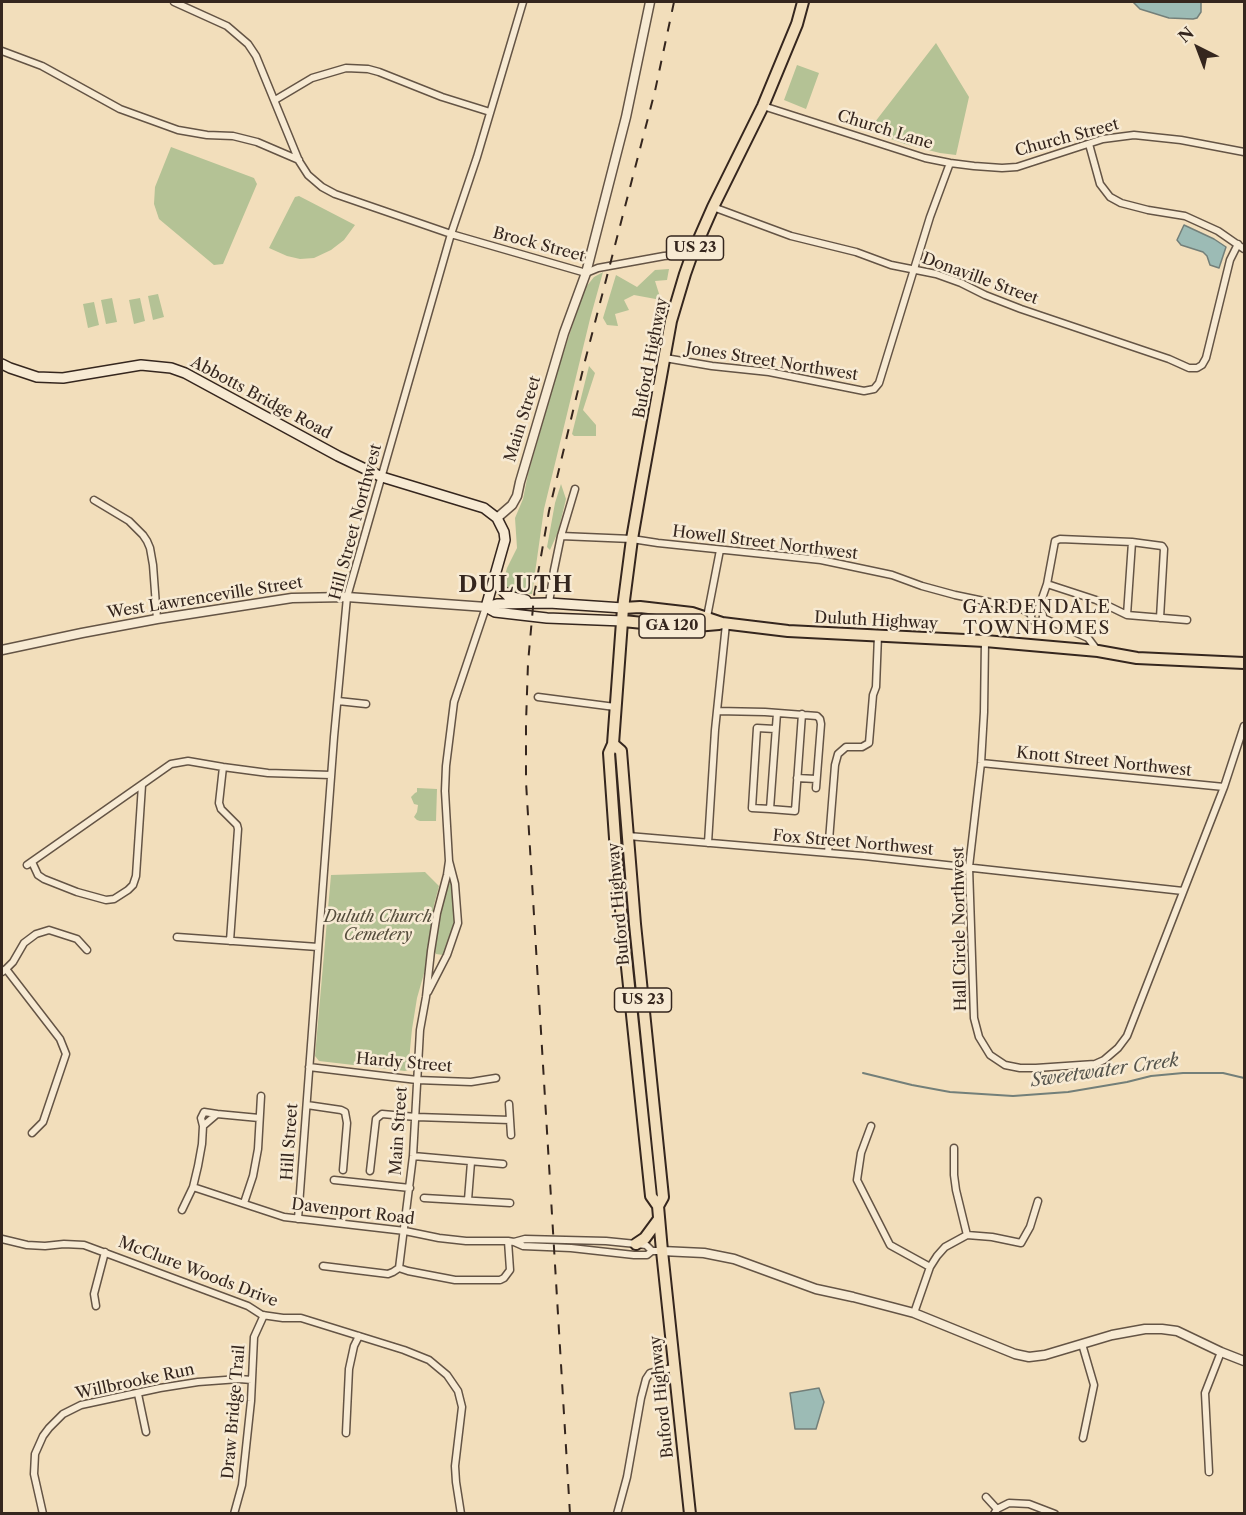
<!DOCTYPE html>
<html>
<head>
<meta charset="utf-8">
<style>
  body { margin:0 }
  #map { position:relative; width:1246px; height:1515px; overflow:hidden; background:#f2debb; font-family:"Libre Caslon Text",serif }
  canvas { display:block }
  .frame { position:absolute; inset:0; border:3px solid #35261e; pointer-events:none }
  .north { position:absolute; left:1168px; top:18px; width:60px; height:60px; -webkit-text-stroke:4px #f7ead3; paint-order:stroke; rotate:318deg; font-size:16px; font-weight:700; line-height:24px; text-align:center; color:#35261e }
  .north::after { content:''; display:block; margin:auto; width:21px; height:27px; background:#35261e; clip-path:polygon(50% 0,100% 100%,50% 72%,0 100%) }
</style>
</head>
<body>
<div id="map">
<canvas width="1246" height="1515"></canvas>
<div class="frame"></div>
<div class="north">N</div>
</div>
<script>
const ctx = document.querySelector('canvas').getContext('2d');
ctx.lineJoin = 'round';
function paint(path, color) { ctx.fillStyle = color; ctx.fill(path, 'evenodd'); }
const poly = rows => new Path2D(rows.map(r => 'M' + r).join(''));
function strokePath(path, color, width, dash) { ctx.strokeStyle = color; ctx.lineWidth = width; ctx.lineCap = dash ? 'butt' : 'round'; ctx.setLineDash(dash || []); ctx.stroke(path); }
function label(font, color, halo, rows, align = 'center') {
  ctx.font = font + ' "Libre Caslon Text",serif'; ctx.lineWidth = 5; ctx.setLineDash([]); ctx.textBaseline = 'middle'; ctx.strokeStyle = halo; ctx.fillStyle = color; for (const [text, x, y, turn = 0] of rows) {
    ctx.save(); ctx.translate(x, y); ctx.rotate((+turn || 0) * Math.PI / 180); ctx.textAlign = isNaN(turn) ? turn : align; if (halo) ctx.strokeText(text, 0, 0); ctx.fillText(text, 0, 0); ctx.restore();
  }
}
const green = poly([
  [936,43,969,97,956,155,940,153,908,145,868,131],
  [797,65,819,73,806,109,784,100],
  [171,147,254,178,257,184,223,264,214,265,159,219,154,204,155,187],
  [299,196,355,225,344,240,331,250,314,258,300,259,287,256,269,248,295,197],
  [669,269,667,280,655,281,661,300,634,295,624,300,629,310,615,314,618,326,607,325,603,318,616,275,637,287,655,270],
  [603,272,590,319,544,509,532,594,513,593,507,587,504,579,507,568,517,548,515,518,523,499,528,474,560,363,577,312,586,287,594,277],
  [158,294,164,317,153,320,148,296],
  [112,298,117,322,106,324,101,300],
  [140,298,145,321,134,324,129,300],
  [94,302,99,325,88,328,83,304],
  [589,366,595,373,583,410,596,425,596,436,574,436,572,434],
  [561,484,566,499,558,532,550,550,547,547,555,503],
  [417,788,437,789,436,821,420,821,417,820,414,817,417,812,418,805,414,804,411,797,415,793,417,792],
  [425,872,439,886,434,905,425,970,417,998,412,1029,408,1070,405,1071,319,1061,315,1056,331,875],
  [451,883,455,921,452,936,445,954,443,955,436,954,435,952,440,912,448,884]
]);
const water = poly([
  [1133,2,1201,2,1201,12,1197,18,1193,19,1169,18,1140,9,1133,2],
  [1184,225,1214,239,1226,247,1219,268,1210,265,1207,256,1203,252,1181,245,1177,240,1184,225],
  [819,1388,824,1402,816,1429,795,1429,790,1393,819,1388]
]);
const stream = poly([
  [863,1073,912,1085,950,1092,1013,1096,1068,1092,1127,1082,1151,1076,1183,1073,1223,1073,1244,1078]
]);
const minor = poly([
  [174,2,227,26,248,44,256,56,299,161,308,175,322,187,335,194,451,234,586,273,598,268,664,256,676,255,691,257],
  [2,51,42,66,120,109,178,130,207,135,233,136,257,142,299,160],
  [275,100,312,78,346,68,368,69,379,72,442,97,490,112],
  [763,106,925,158,950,163,974,166,1002,168,1017,167,1103,139,1134,135,1181,140,1244,152],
  [1089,144,1100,184,1110,197,1121,203,1148,210,1185,216,1218,231,1244,249],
  [713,207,791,236,856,252,891,265,936,274,961,283,985,295,1021,309,1169,359,1189,368,1197,368,1202,365,1206,358,1230,260,1238,244],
  [665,358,712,366,769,372,864,391,874,389,879,383,930,217,950,163],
  [640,392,660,386],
  [94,500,129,521,143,535,147,541,150,548,153,565,157,619],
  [561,536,632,539,658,543,821,560,892,575,922,586,955,595,1022,609,1031,614],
  [1047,584,1096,600,1127,615,1187,620],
  [549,603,554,570,561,536,575,489],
  '1031 616a6 6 0 1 1 12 0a6 6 0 1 1-12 0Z',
  [1038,610,1047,584,1055,541,1060,539,1132,542,1162,546,1164,549,1160,618],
  [1127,615,1132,542],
  [707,617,720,550],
  [1043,618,1088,638,1097,650],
  [985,641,984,712,981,763,969,867,974,1018,979,1037,990,1055,1005,1065,1020,1068,1036,1068,1095,1064,1104,1060,1118,1048,1127,1036,1224,787,1244,726],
  [538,697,615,707],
  [338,701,366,704],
  [717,711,765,712,817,716,820,719,821,724,816,788],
  [775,729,757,728,752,808,770,809,777,713],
  [981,763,1224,787],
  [223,767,219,803,221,809,237,825,238,829,230,941],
  [797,778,816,779],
  [770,809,795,811,802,714],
  [628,836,864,856,1183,891],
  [708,843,715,730,726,624],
  [828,853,835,765,838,754,846,747,862,747,869,743,873,695,876,687,878,635],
  [32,862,38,875,44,879,77,892,106,900,114,899,128,890,133,885,136,876,142,785],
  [27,865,171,764,188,761,223,767,268,773,331,775],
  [177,937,318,947],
  [6,969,60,1039,66,1054,43,1122,32,1133],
  [2,972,6,969,13,962,24,943,36,934,49,930,77,939,87,950],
  [428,992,447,955,458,923,455,884,449,861,445,791,446,766,454,702,486,607],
  [309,1067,417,1080,471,1082,496,1078],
  [509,1104,511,1135],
  [307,1105,341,1110,345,1112,347,1123,343,1170],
  [203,1126,201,1118,204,1112,217,1114],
  [871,1126,861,1153,857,1180,890,1245,930,1267],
  [954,1148,954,1175,956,1190,967,1235],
  [413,1156,503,1164],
  [370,1171,376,1119,382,1114,416,1117,510,1120],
  [334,1180,410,1188],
  [193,1187,284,1217,405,1231,439,1238,466,1241,508,1241,514,1242,523,1246,571,1248,634,1255,647,1255,652,1251,662,1251],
  [424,1198,510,1203],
  [468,1200,471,1162],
  [244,1203,253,1176,258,1149,261,1096],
  [182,1210,193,1187,198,1166,202,1144,203,1126,217,1114,259,1118],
  [298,1219,334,737,347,597,451,234,477,157,523,2],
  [2,1239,27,1245,45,1246,64,1244,84,1245,248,1306,262,1315,283,1318,301,1318,404,1350,429,1360,447,1375,458,1391,462,1407,455,1466,456,1482,461,1514],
  [514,1242,525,1239,606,1241,646,1245,652,1251],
  [323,1266,388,1274,393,1272,399,1268],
  [399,1268,413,1156,420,1030,426,997,431,951,437,913,447,875,449,861],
  [399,1268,408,1271,455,1280,500,1280,504,1278,510,1270,508,1241],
  [96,1306,94,1294,105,1252],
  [914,1313,930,1267,937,1256,945,1247,967,1235,992,1237,1021,1243,1030,1227,1038,1201],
  [1082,1344,1094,1385,1083,1438],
  [138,1394,146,1432],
  [346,1433,349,1369,354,1346,359,1336],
  [1209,1472,1205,1393,1221,1352],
  [986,1497,997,1509],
  [43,1514,34,1474,35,1454,43,1436,49,1428,63,1414,81,1405,160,1388,198,1382,239,1379,252,1380],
  [234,1514,242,1485,251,1401,254,1337,264,1315],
  [617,1514,627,1477,641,1398,646,1379,650,1373,660,1370,675,1368],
  [994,1514,997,1509,1009,1503,1029,1504,1055,1514]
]);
const tertiary = poly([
  [497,518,512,505,517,496,520,482,564,333,586,273,626,117,650,2],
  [2,650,82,633,157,619,292,598,347,597,486,607],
  [662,1251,704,1253,734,1259,816,1289,853,1297,914,1313,1015,1354,1029,1357,1045,1355,1112,1335,1145,1329,1162,1329,1177,1331,1221,1352,1244,1361]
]);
const secondary = poly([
  [2,364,10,368,37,377,63,378,141,365,171,368,185,373,338,456,382,477,484,508,497,518,504,532,505,540,486,607],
  [495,576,500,588,508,596,526,600],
  [486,607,495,612,547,618,623,621],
  [486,607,497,604,549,603,623,608]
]);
const primary = poly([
  [623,608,640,607,692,613,722,623,788,631,985,641,1098,651,1137,658,1244,663],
  [623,621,674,626,696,626,719,624],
  [613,744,621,751,635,924,663,1197,658,1206,662,1251,690,1514],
  [658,1206,651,1196,618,881,609,753,613,744,623,608,632,539,641,487,671,321,685,274,691,257,713,207,763,106,797,24,803,2],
  [636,1244,645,1238,659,1219]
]);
const rail = poly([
  [570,1514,526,782,526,723,528,663,534,596,549,511,585,361,655,91,674,2]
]);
const shields = [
  [695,248,57],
  [672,626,66],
  [643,1000,57]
];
const shieldNames = [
  ["US 23",695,248],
  ["GA 120",672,626],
  ["US 23",643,1000]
];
const streetNames = [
  ["Church Lane",885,130,17],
  ["Church Street",1067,138,-15],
  ["Brock Street",539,245,15],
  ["Donaville Street",980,279,20],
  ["Buford Highway",651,358,-79],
  ["Jones Street Northwest",772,362,9],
  ["Abbotts Bridge Road",261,398,28],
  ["Main Street",523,419,-73],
  ["Hill Street Northwest",356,522,-75],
  ["Howell Street Northwest",765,543,7],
  ["West Lawrenceville Street",205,598,-9],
  ["Duluth Highway",876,621,3],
  ["Knott Street Northwest",1104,762,6],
  ["Fox Street Northwest",853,843,5],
  ["Buford Highway",619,904,-95],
  ["Hall Circle Northwest",960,929,-91],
  ["Hardy Street",404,1063,5],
  ["Main Street",399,1131,-86],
  ["Hill Street",290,1142,-86],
  ["Davenport Road",353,1212,7],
  ["McClure Woods Drive",198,1272,21],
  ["Willbrooke Run",135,1382,-12],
  ["Buford Highway",662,1397,-96],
  ["Draw Bridge Trail",234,1412,-85]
];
const parkNames = [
  ["Duluth Church",378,917],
  ["Cemetery",378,935]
];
const neighbourhoodNames = [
  ["GARDENDALE",1037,608],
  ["TOWNHOMES",1037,629]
];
const waterNames = [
  ["Sweetwater Creek",1105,1071,-8]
];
const districtNames = [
  ["DULUTH",516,586]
];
paint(green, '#b4c295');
paint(water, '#9cbbb5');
strokePath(water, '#737f79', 1.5);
strokePath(stream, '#737f79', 2);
strokePath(minor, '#645445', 9);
strokePath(tertiary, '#645445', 11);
strokePath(secondary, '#35261e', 12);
strokePath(primary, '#35261e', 14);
strokePath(minor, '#f7ead3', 6);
strokePath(tertiary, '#f7ead3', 8);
strokePath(secondary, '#f7ead3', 9);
strokePath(primary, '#f2debb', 10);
strokePath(rail, '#35261e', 2, [10, 10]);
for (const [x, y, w] of shields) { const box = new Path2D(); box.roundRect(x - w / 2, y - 12, w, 24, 4.5); ctx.fillStyle = '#f7ead3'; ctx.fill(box); strokePath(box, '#35261e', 1.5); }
label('bold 15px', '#35261e', null, shieldNames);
label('16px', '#35261e', '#f7ead3', streetNames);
label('italic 16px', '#554d3c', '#f7ead3', parkNames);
ctx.letterSpacing = '1.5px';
label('18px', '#35261e', '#f7ead3', neighbourhoodNames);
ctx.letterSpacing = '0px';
label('italic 18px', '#54534b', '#f7ead3', waterNames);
ctx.letterSpacing = '1.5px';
label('bold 22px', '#35261e', '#f7ead3', districtNames);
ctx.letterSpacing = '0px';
</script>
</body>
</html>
